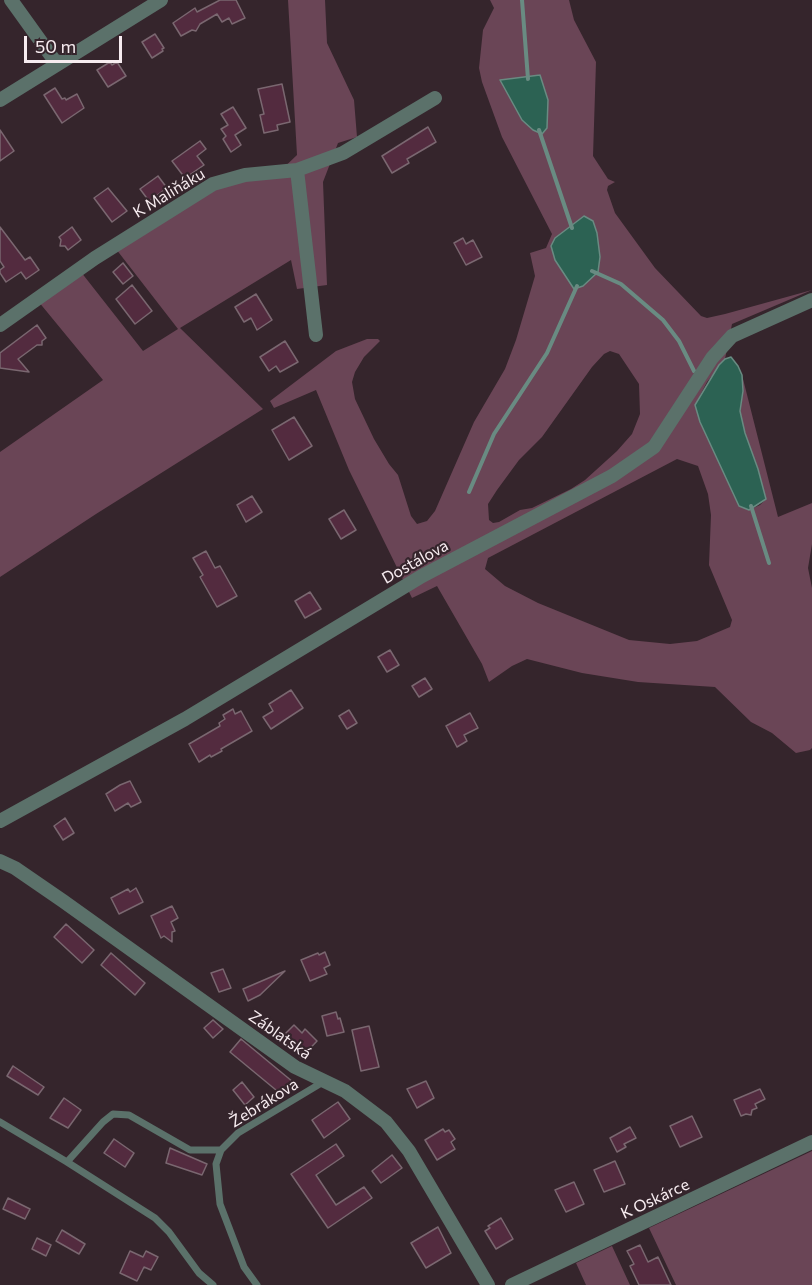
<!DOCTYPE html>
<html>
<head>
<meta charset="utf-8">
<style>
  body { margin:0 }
  #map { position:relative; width:812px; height:1285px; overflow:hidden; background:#35252c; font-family:Commissioner,sans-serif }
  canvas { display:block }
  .scale { position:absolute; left:24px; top:36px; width:98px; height:27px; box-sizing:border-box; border:3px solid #f7ecf0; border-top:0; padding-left:8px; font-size:18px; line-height:21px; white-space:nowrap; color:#f7ecf0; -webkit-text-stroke:4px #35252c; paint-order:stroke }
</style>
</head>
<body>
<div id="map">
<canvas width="812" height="1285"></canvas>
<div class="scale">50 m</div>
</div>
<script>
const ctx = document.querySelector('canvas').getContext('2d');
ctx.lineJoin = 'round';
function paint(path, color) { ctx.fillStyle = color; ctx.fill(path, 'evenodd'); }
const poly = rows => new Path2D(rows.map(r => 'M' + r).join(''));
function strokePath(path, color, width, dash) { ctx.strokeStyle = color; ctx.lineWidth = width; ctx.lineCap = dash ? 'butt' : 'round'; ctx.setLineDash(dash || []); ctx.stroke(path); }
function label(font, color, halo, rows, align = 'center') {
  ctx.font = font + ' Commissioner,sans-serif'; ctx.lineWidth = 4.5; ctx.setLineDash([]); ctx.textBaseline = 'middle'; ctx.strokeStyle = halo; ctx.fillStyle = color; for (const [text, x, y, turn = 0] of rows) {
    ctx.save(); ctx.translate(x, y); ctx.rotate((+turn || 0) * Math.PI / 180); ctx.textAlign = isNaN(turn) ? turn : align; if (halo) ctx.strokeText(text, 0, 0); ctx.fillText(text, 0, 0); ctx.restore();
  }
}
const green = poly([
  [288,0,325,0,327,43,354,100,357,137,338,143,323,182,327,285,297,289,291,260,180,328,263,409,96,514,0,577,0,452,103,380,38,301,81,272,143,351,178,329,116,249,210,190,245,177,276,175,297,155],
  [490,0,569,0,574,20,596,62,593,156,608,179,615,182,608,186,607,190,615,213,655,268,701,316,707,318,725,314,812,290,732,324,725,359,707,382,695,405,739,505,749,510,760,505,766,499,758,469,745,433,740,411,743,391,742,375,778,517,812,503,812,544,808,568,812,588,812,748,810,750,796,753,772,733,751,722,715,687,638,682,582,673,527,659,512,666,489,682,482,664,437,586,412,598,349,470,316,390,274,408,270,401,336,351,367,339,378,339,380,341,364,357,355,372,352,382,355,399,374,439,389,464,398,475,411,516,417,524,427,521,435,511,474,422,505,369,516,340,535,276,530,253,546,248,552,234,502,137,482,82,479,68,483,30,494,8],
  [610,351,619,354,639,384,640,414,632,434,617,451,585,480,571,489,532,508,520,510,499,522,493,523,489,520,488,504,497,490,519,460,542,437,592,367,604,354],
  [677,459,698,466,708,494,711,515,709,565,732,620,730,627,697,641,670,644,629,640,538,603,505,586,485,569,488,558],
  [812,1151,812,1285,676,1285,649,1228],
  [612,1246,630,1285,586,1285,576,1263]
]);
const water = poly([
  [540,75,548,100,547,128,542,134,533,130,522,120,500,80,540,75],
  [584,216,593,221,597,233,600,257,598,272,583,286,574,289,555,260,551,246,555,238,584,216],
  [731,357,738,366,742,375,743,391,740,411,745,433,758,469,766,499,749,510,739,506,700,422,695,405,719,365,725,359,731,357]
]);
const stream = poly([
  [522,0,528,79],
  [539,130,572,228],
  [592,271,621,284,663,320,679,341,694,371],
  [469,492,494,434,547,353,577,286],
  [751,506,769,563]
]);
const building = poly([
  [220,0,236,0,245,18,232,24,229,18,222,22,217,14,200,24,196,31,192,30,181,36,173,23,195,8,197,12,220,0],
  [155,34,164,48,162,49,163,51,152,58,142,42,155,34],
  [110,62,112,65,117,62,126,76,108,87,97,70,110,62],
  [282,84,290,122,277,125,278,130,264,133,260,115,264,114,258,89,282,84],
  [55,88,62,99,65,98,66,100,77,94,84,108,62,123,44,95,55,88],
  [233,107,246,128,235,135,241,145,231,152,223,139,226,136,221,129,228,125,221,114,233,107],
  [428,127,436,142,407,159,409,163,392,173,382,156,428,127],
  [0,130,14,151,0,161,0,130],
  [200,141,206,149,197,156,204,165,185,178,172,161,200,141],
  [158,176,167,188,149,201,140,189,158,176],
  [108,188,127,211,112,222,94,198,108,188],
  [0,227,25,260,30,257,39,270,26,279,21,272,6,282,0,273,0,270,4,267,0,261,0,227],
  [72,227,81,240,68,250,65,246,60,246,61,240,59,237,72,227],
  [463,238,466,244,473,240,482,257,466,265,454,243,463,238],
  [123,263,133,276,123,284,113,272,123,263],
  [132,285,152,311,135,324,116,299,132,285],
  [256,294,272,320,257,330,251,318,244,322,235,307,256,294],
  [37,325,46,338,42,341,42,345,37,345,18,359,29,372,0,368,0,353,37,325],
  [285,341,298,362,280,372,276,366,269,371,260,357,285,341],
  [294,417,312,446,289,460,272,430,294,417],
  [252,496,262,512,246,522,237,505,252,496],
  [344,510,356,530,341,539,329,519,344,510],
  [206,551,215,568,220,566,237,596,217,607,200,577,203,575,193,558,206,551],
  [310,592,321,609,305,618,295,601,310,592],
  [390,650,399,665,387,672,378,657,390,650],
  [425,678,432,689,419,697,412,686,425,678],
  [291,690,303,708,271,729,263,717,273,711,269,704,291,690],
  [233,709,235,714,241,711,252,731,221,749,222,751,211,757,210,755,199,762,189,744,220,726,219,723,225,719,223,715,233,709],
  [349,710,357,723,347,729,339,716,349,710],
  [470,713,478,728,464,735,467,741,457,747,446,726,470,713],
  [130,781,141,802,131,807,128,803,115,811,106,794,120,785,130,781],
  [65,818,74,833,63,840,54,826,65,818],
  [136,888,143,902,119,914,111,898,128,889,130,892,136,888],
  [172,906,178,918,171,922,175,931,172,932,172,942,164,936,161,938,151,916,172,906],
  [66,924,94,950,82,963,54,937,66,924],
  [325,952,330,965,324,968,327,974,310,981,301,960,318,953,319,955,325,952],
  [111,953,145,983,135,995,101,965,111,953],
  [223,969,231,988,219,992,211,973,223,969],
  [285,971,260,995,248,1001,243,989,285,971],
  [336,1012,338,1019,340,1018,344,1032,327,1036,322,1016,336,1012],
  [213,1020,223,1029,213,1038,204,1028,213,1020],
  [294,1025,302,1033,305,1029,317,1041,301,1058,281,1038,294,1025],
  [369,1026,379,1067,361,1071,352,1030,369,1026],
  [241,1039,293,1082,282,1095,230,1052,241,1039],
  [13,1066,44,1087,38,1095,7,1076,13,1066],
  [426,1081,434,1098,417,1108,407,1089,426,1081],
  [242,1082,254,1097,245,1105,233,1090,242,1082],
  [760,1089,765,1099,755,1104,757,1108,752,1110,751,1115,746,1114,741,1116,734,1100,760,1089],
  [64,1098,81,1110,68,1128,50,1118,64,1098],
  [338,1102,350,1119,324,1138,312,1120,338,1102],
  [692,1116,702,1137,680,1147,670,1126,692,1116],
  [630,1127,636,1138,624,1144,626,1147,617,1152,610,1138,630,1127],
  [443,1129,445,1132,449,1130,455,1139,451,1142,455,1149,437,1160,425,1140,443,1129],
  [114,1139,134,1153,125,1167,104,1153,114,1139],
  [336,1144,344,1156,316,1175,336,1205,364,1187,372,1198,328,1228,291,1174,336,1144],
  [170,1148,207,1164,202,1175,166,1163,170,1148],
  [392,1155,402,1168,381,1183,372,1171,392,1155],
  [615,1161,625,1184,604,1192,594,1170,615,1161],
  [574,1182,584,1204,566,1212,555,1190,574,1182],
  [8,1198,30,1209,25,1219,3,1209,8,1198],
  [501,1218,513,1239,496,1249,485,1231,490,1228,488,1226,501,1218],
  [438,1227,451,1253,426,1268,411,1243,438,1227],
  [62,1230,85,1244,79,1254,56,1241,62,1230],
  [37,1238,51,1245,46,1256,32,1249,37,1238],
  [640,1245,648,1262,658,1257,671,1285,639,1285,630,1266,634,1264,627,1251,640,1245],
  [130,1251,143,1257,146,1251,158,1257,151,1270,144,1267,137,1281,120,1273,130,1251]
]);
const lane = poly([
  [0,1122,67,1162,103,1122,113,1114,129,1115,190,1150,221,1150],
  [67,1162,155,1218,169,1232,199,1273,213,1285],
  [257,1285,244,1267,220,1204,216,1164,221,1150,238,1133,323,1082]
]);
const street = poly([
  [11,0,57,64],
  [0,100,161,0],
  [297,170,316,335],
  [0,325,95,258,213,184,245,175,297,170,343,153,435,98],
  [0,821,185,719,422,576,612,476,654,447,712,358,732,336,812,300],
  [0,861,15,868,63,901,295,1067,345,1091,386,1122,409,1151,488,1285],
  [512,1285,812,1142]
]);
const streetNames = [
  ["K Maliňáku",169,193,-31],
  ["Dostálova",415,562,-29],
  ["Záblatská",280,1035,35],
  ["Žebrákova",264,1103,-32],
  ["K Oskárce",655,1199,-25]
];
paint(green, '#6a4556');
paint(water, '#2c6253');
strokePath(water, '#698b82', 1.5);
strokePath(stream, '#698b82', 4);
paint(building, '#532b3f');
strokePath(building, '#7a6770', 1.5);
strokePath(lane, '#5b716a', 7);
strokePath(street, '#5b716a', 14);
label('16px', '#f7ecf0', '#35252c', streetNames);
</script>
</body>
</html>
